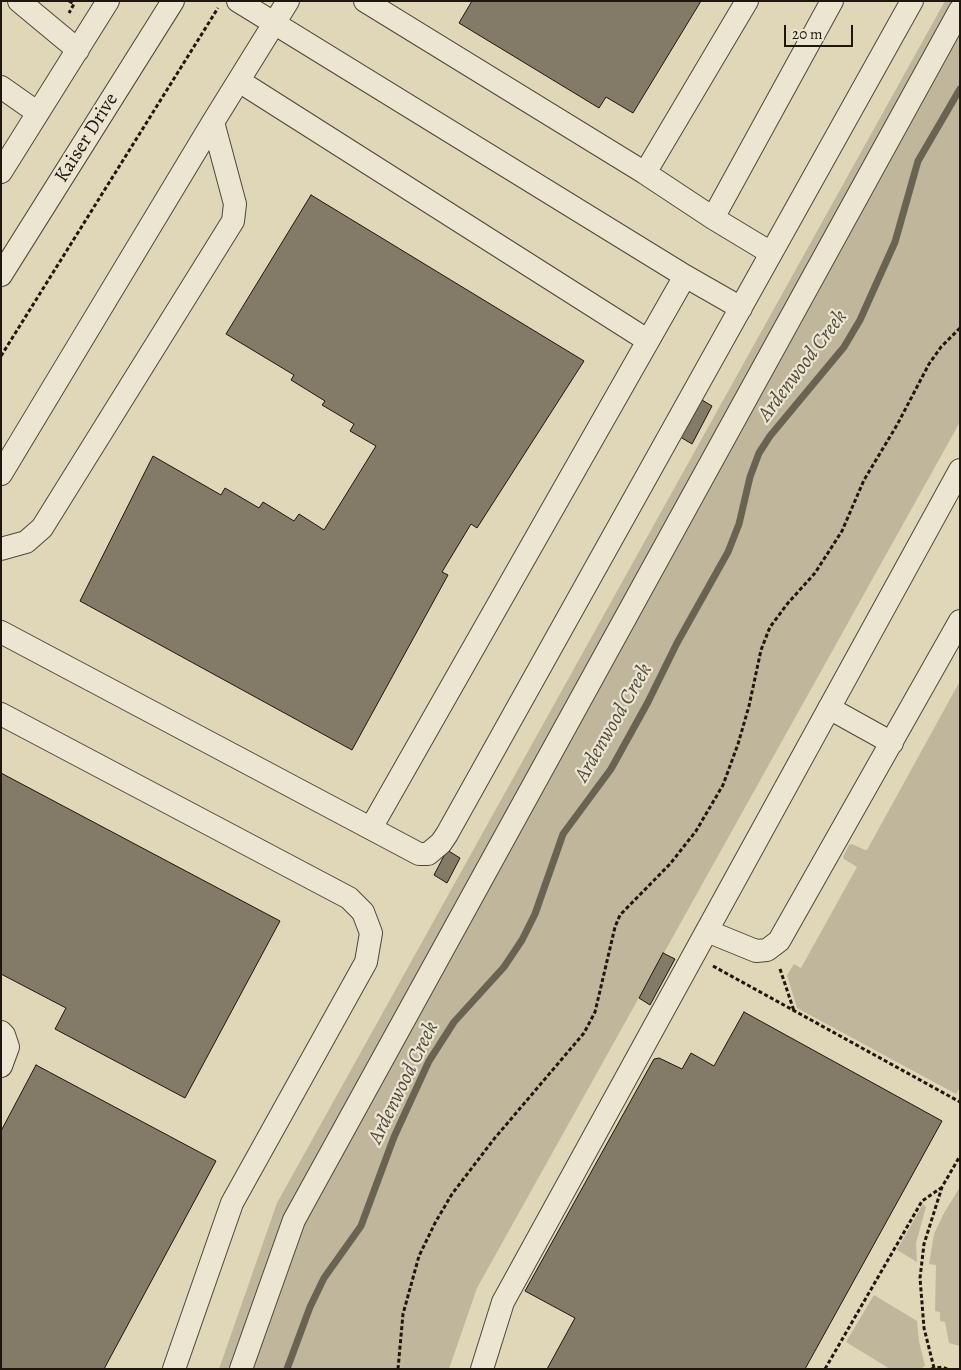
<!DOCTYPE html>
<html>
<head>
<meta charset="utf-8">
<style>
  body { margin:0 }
  #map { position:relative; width:961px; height:1370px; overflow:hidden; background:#e0d7b9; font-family:Alegreya,serif }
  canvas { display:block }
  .frame { position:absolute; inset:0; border:2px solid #1f170e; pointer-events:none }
  .scale { position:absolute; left:784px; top:25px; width:69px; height:22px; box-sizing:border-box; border:2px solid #1f170e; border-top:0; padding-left:6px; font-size:15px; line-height:18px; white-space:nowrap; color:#1f170e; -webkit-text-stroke:4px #ebe5d2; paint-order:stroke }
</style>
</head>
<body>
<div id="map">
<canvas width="961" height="1370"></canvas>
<div class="frame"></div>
<div class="scale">20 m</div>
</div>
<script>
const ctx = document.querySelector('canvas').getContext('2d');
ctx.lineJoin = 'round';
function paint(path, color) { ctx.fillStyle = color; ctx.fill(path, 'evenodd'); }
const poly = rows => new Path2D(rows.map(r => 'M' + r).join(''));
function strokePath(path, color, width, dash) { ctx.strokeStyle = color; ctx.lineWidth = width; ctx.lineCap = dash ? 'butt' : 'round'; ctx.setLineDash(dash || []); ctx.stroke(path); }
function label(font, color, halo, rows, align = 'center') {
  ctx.font = font + ' Alegreya,serif'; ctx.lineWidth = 4.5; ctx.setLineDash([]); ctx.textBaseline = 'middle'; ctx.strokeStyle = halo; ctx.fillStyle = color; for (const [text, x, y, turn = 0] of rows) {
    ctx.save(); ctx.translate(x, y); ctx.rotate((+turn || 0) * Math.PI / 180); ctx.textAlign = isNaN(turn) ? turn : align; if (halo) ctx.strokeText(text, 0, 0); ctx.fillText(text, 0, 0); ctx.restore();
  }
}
const green = poly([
  [945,1,960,1,960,422,477,1288,449,1369,219,1369,277,1203],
  [960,681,960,1087,956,1094,797,1008,787,975,794,964,801,968,857,867,844,859,843,857,849,845,852,844,865,850,867,850],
  [960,1187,960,1346,949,1343,945,1322,940,1321,940,1312,935,1311,936,1265,929,1264,934,1234,944,1213],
  [923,1204,926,1207,916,1243,917,1262,897,1250],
  [874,1295,917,1321,919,1341,925,1366,920,1369,890,1369,846,1342]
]);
const stream = poly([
  [287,1369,310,1307,324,1278,361,1226,394,1137,429,1061,454,1022,504,967,522,940,535,914,563,834,611,769,648,702,677,643,728,552,739,524,750,477,759,453,770,436,844,347,860,320,895,242,918,161,960,89]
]);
const building = poly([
  [472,1,701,1,633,113,606,97,599,108,459,23,472,1],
  [311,195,584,361,477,528,471,524,442,572,448,575,352,750,80,601,153,456,221,495,225,488,259,508,263,502,294,521,299,514,324,530,376,446,350,431,354,424,322,405,325,401,291,380,294,375,226,334,311,195],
  [697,397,712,406,692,444,677,435,697,397],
  [1,773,280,921,185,1098,55,1029,66,1008,1,974,1,773],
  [447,850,460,858,447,883,434,875,447,850],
  [663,953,675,959,650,1005,639,998,663,953],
  [744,1012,942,1121,920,1161,805,1369,547,1369,575,1318,525,1291,654,1059,659,1058,682,1069,691,1053,714,1066,744,1012],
  [36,1065,216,1161,104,1369,1,1369,1,1131,36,1065]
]);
const path = poly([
  [69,1,74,4,69,13],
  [1,356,218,8],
  [713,966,960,1102],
  [780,969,794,1011],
  [934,1368,924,1328,920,1278,924,1244,942,1187,960,1156],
  [398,1369,403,1314,419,1256,435,1223,452,1194,494,1139,584,1033,595,1012,615,927,620,915,670,864,696,831,723,785,738,744,749,706,761,650,770,627,788,603,815,573,842,531,864,480,897,425,929,364,941,347,960,328],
  [825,1369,922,1201,941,1188],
  [931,1369,942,1367,947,1369]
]);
const minor = poly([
  [19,1,78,50],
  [238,1,685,276,741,308],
  [365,1,645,173,713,218,771,253],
  [239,81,647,340],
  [1,87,38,113],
  [1,172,108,1],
  [645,173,747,1],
  [713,218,832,1],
  [1,275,173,1],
  [1,474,213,122,288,1],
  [1,549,26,542,42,528,233,221,235,204,213,122],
  [1,632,419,854,428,854,441,843,447,834,912,1],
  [829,708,892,743],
  [1,714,349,898,363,912,371,933,366,962,232,1203,174,1369],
  [371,828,685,276],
  [707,931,756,951,767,950,779,941,960,621],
  [1,1032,4,1035,8,1047,1,1066],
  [241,1369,294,1220,960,10],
  [482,1369,503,1302,960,470]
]);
const streetNames = [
  ["Kaiser Drive",87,138,-58]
];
const waterNames = [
  ["Ardenwood Creek",803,366,-53],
  ["Ardenwood Creek",614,723,-60],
  ["Ardenwood Creek",404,1083,-64]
];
paint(green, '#bfb69c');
strokePath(stream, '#6b6352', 7);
paint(building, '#837b67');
strokePath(building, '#1f170e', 1);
strokePath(minor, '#4f4739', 24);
strokePath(path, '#1f170e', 3, [4, 2.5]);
strokePath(minor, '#ebe5d2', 22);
label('20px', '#1f170e', '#ebe5d2', streetNames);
label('italic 21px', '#524a3b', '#ebe5d2', waterNames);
</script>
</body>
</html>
